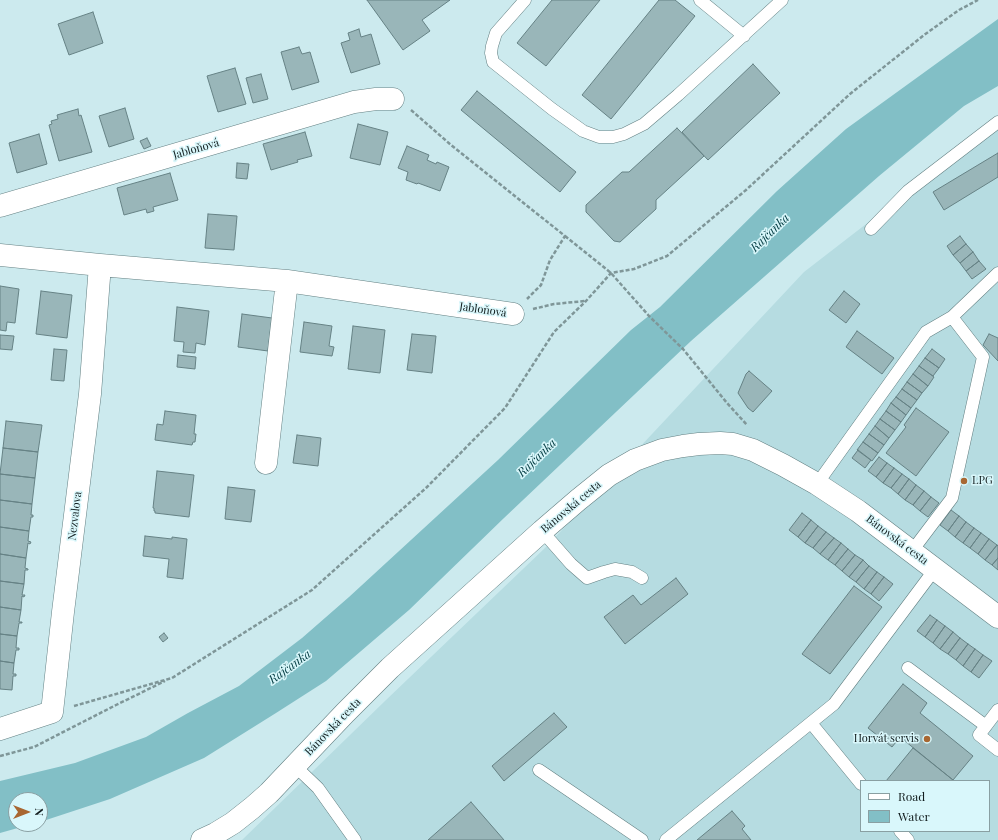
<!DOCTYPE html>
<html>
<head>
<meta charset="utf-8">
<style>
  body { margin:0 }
  #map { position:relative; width:998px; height:840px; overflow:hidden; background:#cceaee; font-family:"Playfair Display",serif }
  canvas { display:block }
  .legend { position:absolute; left:860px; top:780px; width:130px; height:52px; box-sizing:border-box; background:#d9f7fb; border:1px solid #899fa2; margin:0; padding:5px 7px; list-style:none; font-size:12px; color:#111c1d }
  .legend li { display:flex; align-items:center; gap:8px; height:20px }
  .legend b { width:20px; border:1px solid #899fa2 }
  .north { position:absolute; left:8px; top:792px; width:40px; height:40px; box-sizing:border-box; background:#d9f7fb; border:1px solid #899fa2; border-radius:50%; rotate:90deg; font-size:11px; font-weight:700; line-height:16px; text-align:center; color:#111c1d }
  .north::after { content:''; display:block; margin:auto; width:14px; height:18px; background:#a86732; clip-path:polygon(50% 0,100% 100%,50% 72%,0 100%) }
</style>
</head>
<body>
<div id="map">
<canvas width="998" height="840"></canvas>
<ul class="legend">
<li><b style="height:5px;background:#fff"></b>Road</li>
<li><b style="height:11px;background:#82bfc6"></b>Water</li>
</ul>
<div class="north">N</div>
</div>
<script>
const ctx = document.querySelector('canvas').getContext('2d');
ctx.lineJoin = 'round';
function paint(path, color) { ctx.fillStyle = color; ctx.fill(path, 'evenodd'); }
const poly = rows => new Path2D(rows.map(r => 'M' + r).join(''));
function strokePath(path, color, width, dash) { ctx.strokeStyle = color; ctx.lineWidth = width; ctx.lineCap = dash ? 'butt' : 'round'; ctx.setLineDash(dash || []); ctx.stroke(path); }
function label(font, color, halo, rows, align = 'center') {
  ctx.font = font + ' "Playfair Display",serif'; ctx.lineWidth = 3; ctx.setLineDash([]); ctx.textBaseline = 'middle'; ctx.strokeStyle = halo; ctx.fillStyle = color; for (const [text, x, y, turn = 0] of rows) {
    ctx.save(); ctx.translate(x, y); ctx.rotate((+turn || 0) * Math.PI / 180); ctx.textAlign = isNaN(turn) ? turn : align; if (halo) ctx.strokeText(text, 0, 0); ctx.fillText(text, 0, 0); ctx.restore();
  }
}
const built = poly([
  [998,122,998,840,242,840,386,700,546,547,804,272],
  [861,781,989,781,989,831,861,831]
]);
const water = poly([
  [998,19,998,86,964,106,879,176,691,341,504,518,409,610,326,681,276,713,204,758,110,799,40,822,40,800,16,800,16,824,32,824,0,833,0,781,75,763,146,737,188,713,239,686,302,638,349,597,498,460,631,330,660,307,777,191,846,129]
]);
const building = poly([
  [367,0,450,0,422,20,430,31,403,50,367,0],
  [552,0,600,0,546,66,517,43,552,0],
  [659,0,675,0,695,16,611,119,582,95,659,0],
  [93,12,103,43,69,55,58,24,93,12],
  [359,29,361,37,371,34,380,64,351,73,341,43,350,40,348,33,359,29],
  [299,47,302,54,310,52,319,82,292,90,281,52,299,47],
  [753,64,780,93,708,160,682,132,753,64],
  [235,68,246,104,218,112,207,76,235,68],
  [261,74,268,99,253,103,246,78,261,74],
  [477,91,576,172,560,192,461,110,477,91],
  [125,108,134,139,109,147,99,116,125,108],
  [78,109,79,116,81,115,92,152,59,161,49,125,52,124,51,121,58,119,57,115,78,109],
  [358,124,388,132,380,165,350,158,358,124],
  [677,128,704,156,656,200,656,209,620,242,614,241,586,212,586,205,622,172,629,172,677,128],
  [305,132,312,156,297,160,298,162,271,170,263,144,305,132],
  [39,134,47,164,17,173,9,143,39,134],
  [147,138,151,146,144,149,140,141,147,138],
  [407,146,429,155,427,160,436,164,437,162,449,167,440,191,418,183,417,184,406,180,408,172,398,168,407,146],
  [998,153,998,177,944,210,933,192,998,153],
  [237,163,249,164,247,179,236,178,237,163],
  [170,173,178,200,153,207,154,211,147,213,146,209,124,215,117,188,170,173],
  [208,214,237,216,234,250,205,248,208,214],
  [960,236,966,244,953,255,947,246,960,236],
  [966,244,973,252,960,263,953,255,966,244],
  [973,252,979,261,966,271,960,263,973,252],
  [979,261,986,269,972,279,966,271,979,261],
  [0,286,19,289,15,323,7,322,6,331,0,330,0,286],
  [41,291,72,295,67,338,36,334,41,291],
  [844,291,860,304,846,323,829,310,844,291],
  [177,307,209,311,205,345,196,343,195,353,183,352,184,342,174,341,177,307],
  [242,314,272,318,268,351,238,347,242,314],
  [304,322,332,326,329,346,334,347,332,356,300,352,304,322],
  [353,326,385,330,380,373,348,369,353,326],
  [857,331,894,358,882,374,846,347,857,331],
  [412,334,436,336,432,373,407,370,412,334],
  [989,334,998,338,998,361,983,345,989,334],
  [0,335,14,336,12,350,0,349,0,335],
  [54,349,67,350,64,381,51,380,54,349],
  [932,349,945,359,939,368,925,358,932,349],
  [178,355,196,357,195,369,177,367,178,355],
  [925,358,939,368,933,376,919,366,925,358],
  [919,366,934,377,928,386,913,374,919,366],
  [749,371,772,391,753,412,748,408,738,393,746,374,749,371],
  [913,374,928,386,922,393,907,382,913,374],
  [907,382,922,393,917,400,902,389,907,382],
  [902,389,917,400,911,408,896,397,902,389],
  [896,397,911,408,906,415,891,403,896,397],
  [891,403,906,415,901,422,886,411,891,403],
  [916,408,949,432,916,476,886,453,906,427,904,425,916,408],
  [165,411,196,415,194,434,196,434,195,442,193,442,192,445,155,440,157,424,163,425,165,411],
  [886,411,901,422,895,430,880,419,886,411],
  [880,419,895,430,889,438,875,426,880,419],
  [6,421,42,425,38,452,3,448,6,421],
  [875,426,889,438,884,445,869,434,875,426],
  [869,434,884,445,878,453,863,442,869,434],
  [297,435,321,438,318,466,293,463,297,435],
  [863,442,878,453,872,461,857,450,863,442],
  [3,448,38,452,35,478,0,474,3,448],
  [858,450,871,460,865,468,852,458,858,450],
  [879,457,887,463,876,477,868,471,879,457],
  [887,463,894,468,883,483,876,477,887,463],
  [894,468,902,474,891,488,883,483,894,468],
  [157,471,194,475,189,517,155,513,155,511,154,511,154,508,153,508,157,471],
  [0,474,35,478,32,504,0,500,0,474],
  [902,474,909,479,898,494,891,488,902,474],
  [909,479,916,485,905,500,898,494,909,479],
  [916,485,924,491,913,505,905,500,916,485],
  [228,487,255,490,251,522,225,519,228,487],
  [924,491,931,497,920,511,913,505,924,491],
  [931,497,939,503,928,517,920,511,931,497],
  [0,500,32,504,31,515,33,515,33,517,31,517,29,531,0,527,0,500],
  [951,510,959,516,948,531,940,525,951,510],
  [802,513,811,520,798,537,789,530,802,513],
  [959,516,966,522,955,537,948,531,959,516],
  [811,520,818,526,805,543,798,537,811,520],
  [966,522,974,528,963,543,955,537,966,522],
  [818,526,826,532,813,548,805,543,818,526],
  [0,527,29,531,28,541,31,542,30,544,28,543,26,558,0,554,0,527],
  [974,528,981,533,970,548,963,543,974,528],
  [826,532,834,538,820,554,813,548,826,532],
  [981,533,989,539,978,554,970,548,981,533],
  [145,536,172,539,172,537,187,539,183,579,167,577,169,559,143,556,145,536],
  [834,538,841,543,828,560,820,554,834,538],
  [989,539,997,545,985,560,978,554,989,539],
  [841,543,848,549,835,565,828,560,841,543],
  [997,545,998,546,998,558,992,565,985,560,997,545],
  [848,549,855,555,842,571,835,565,848,549],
  [0,554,26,558,25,568,28,569,28,570,25,570,24,584,0,581,0,554],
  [855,555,863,560,849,577,842,571,855,555],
  [998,558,998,570,992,565,998,558],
  [863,560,869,566,856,582,849,577,863,560],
  [869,566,877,572,864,589,856,582,869,566],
  [877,572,884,577,871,594,864,589,877,572],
  [884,577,893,584,879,601,871,594,884,577],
  [676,578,688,594,625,644,604,617,633,595,641,605,676,578],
  [0,581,24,584,22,595,25,595,24,597,22,596,21,610,0,607,0,581],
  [854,586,882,607,830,674,802,654,854,586],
  [0,607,21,610,19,622,22,622,22,623,19,623,17,636,0,634,0,607],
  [930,615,937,620,925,637,917,631,930,615],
  [937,620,945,626,933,643,925,637,937,620],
  [945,626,953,632,940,649,933,643,945,626],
  [953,632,960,638,948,654,940,649,953,632],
  [164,633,168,638,163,642,159,637,164,633],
  [0,634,17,636,16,648,19,648,19,650,16,650,14,663,0,661,0,634],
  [960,638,968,644,956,660,948,654,960,638],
  [968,644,975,649,963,666,956,660,968,644],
  [975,649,983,655,971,672,963,666,975,649],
  [983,655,992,661,979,678,971,672,983,655],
  [0,661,14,663,13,674,16,674,16,676,13,676,12,690,0,689,0,661],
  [903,684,927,703,920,713,973,756,953,780,900,737,892,747,868,728,903,684],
  [554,713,567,727,504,781,492,766,554,713],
  [913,748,953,780,952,781,886,781,913,748],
  [471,802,504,840,428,840,471,802],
  [732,811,745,826,742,829,751,840,697,840,732,811]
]);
const path = poly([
  [411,110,451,145,565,236,550,260,541,285,527,299],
  [565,236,611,273,649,316,683,349,727,403,747,425],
  [533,309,554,304,585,301],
  [74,706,172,678,312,590,426,488,505,408,554,332,586,301,611,273,634,269,667,256,746,190,850,94,924,35,959,10,978,0],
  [0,756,34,747,116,705,165,681]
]);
const lane = poly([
  [525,0,496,33,492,46,491,53,493,62,552,109,583,131,599,137,613,137,624,134,644,124,678,95,782,0],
  [700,0,744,36],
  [871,229,908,191,998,122],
  [817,484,926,332,952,317,998,273],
  [542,531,571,564,587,578,604,572,615,569,632,572,642,578],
  [912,551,952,498,983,357,952,317],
  [908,668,986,726],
  [998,710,979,735,998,750],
  [811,723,861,784],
  [295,766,318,788,355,840],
  [539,770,642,840],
  [900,831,908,840],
  [666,840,834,704,935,569]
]);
const street = poly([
  [0,206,354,102,376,99,393,99],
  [0,255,100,265,287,281,513,314],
  [266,463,287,281],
  [0,729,52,712,63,612,90,394,100,265],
  [202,840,215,834,233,823,252,808,269,793,345,713,390,668,542,531,578,500,609,475,635,460,662,450,683,446,699,444,720,443,733,444,753,450,783,465,817,484,858,511,998,617]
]);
const markers = [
  [964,481,4,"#a86732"],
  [927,739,4,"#a86732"]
];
const streetNames = [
  ["Jabloňová",196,149,-16],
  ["Jabloňová",483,310,8],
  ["Bánovská cesta",571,507,-40],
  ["Nezvalova",75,516,-83],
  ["Bánovská cesta",897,540,37],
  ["Bánovská cesta",333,727,-46]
];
const poiNames = [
  ["LPG",972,481],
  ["Horvát servis",919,739,"right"]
];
const waterNames = [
  ["Rajčanka",770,233,-44],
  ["Rajčanka",537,458,-44],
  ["Rajčanka",290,667,-36]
];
paint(built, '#b6dce1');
paint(water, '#82bfc6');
paint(building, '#99b6b9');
strokePath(building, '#668285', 1);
strokePath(lane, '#648083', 13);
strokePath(street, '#648083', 23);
strokePath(path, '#7f9698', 2.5, [4, 2]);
strokePath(lane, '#fff', 12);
strokePath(street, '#fff', 22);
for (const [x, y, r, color] of markers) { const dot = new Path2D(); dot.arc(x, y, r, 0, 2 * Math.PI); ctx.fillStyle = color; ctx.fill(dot); strokePath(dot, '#d9f7fb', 1.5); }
label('11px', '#111c1d', '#d9f7fb', streetNames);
label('11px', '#111c1d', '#d9f7fb', poiNames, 'left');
label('italic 12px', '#003a40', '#d9f7fb', waterNames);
</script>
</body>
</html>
